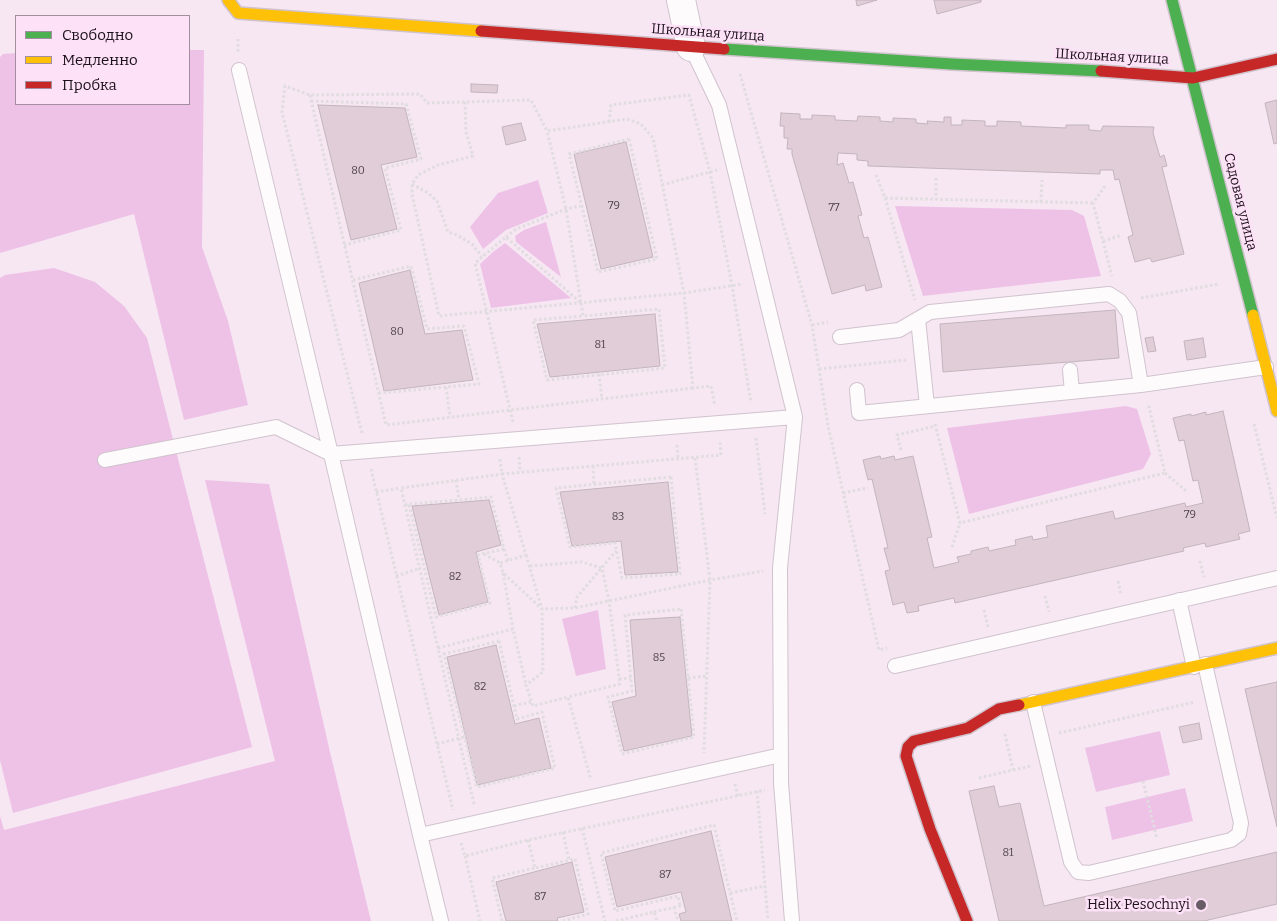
<!DOCTYPE html>
<html>
<head>
<meta charset="utf-8">
<style>
  body { margin:0 }
  #map { position:relative; width:1277px; height:921px; overflow:hidden; background:#f6e7f3; font-family:Bitter,serif }
  canvas { display:block }
  .legend { position:absolute; left:15px; top:15px; width:175px; height:90px; box-sizing:border-box; background:#fce1f7; border:1px solid #a28e9f; margin:0; padding:6px 9px; list-style:none; font-size:15px; color:#1c111a }
  .legend li { display:flex; align-items:center; gap:10px; height:25px }
  .legend b { width:25px; border:1px solid #a28e9f }
</style>
</head>
<body>
<div id="map">
<canvas width="1277" height="921"></canvas>
<ul class="legend">
<li><b style="height:6px;background:#4caf50"></b>Свободно</li>
<li><b style="height:6px;background:#ffc107"></b>Медленно</li>
<li><b style="height:6px;background:#c62828"></b>Пробка</li>
</ul>
</div>
<script>
const ctx = document.querySelector('canvas').getContext('2d');
ctx.lineJoin = 'round';
function paint(path, color) { ctx.fillStyle = color; ctx.fill(path, 'evenodd'); }
const poly = rows => new Path2D(rows.map(r => 'M' + r).join(''));
function strokePath(path, color, width, dash) { ctx.strokeStyle = color; ctx.lineWidth = width; ctx.lineCap = dash ? 'butt' : 'round'; ctx.setLineDash(dash || []); ctx.stroke(path); }
function label(font, color, halo, rows, align = 'center') {
  ctx.font = font + ' Bitter,serif'; ctx.lineWidth = 5; ctx.setLineDash([]); ctx.textBaseline = 'middle'; ctx.strokeStyle = halo; ctx.fillStyle = color; for (const [text, x, y, turn = 0] of rows) {
    ctx.save(); ctx.translate(x, y); ctx.rotate((+turn || 0) * Math.PI / 180); ctx.textAlign = isNaN(turn) ? turn : align; if (halo) ctx.strokeText(text, 0, 0); ctx.fillText(text, 0, 0); ctx.restore();
  }
}
const green = poly([
  [189,50,204,50,202,247,228,321,248,405,184,420,134,214,0,253,0,57,3,54,16,53,16,104,189,104],
  [538,180,548,213,506,230,483,249,470,227,498,193],
  [895,206,1072,210,1084,216,1101,276,923,296],
  [546,222,561,277,516,242,515,236,524,230],
  [505,243,571,298,491,308,480,264,493,252],
  [54,268,95,282,124,306,147,338,252,747,13,813,0,760,0,278,5,275],
  [1126,406,1137,409,1151,454,1143,469,969,514,947,428],
  [205,480,269,484,330,752,371,921,0,921,0,816,4,830,275,761],
  [598,610,606,669,576,676,562,619],
  [1160,731,1170,775,1096,792,1085,748],
  [1185,788,1193,821,1112,840,1105,807]
]);
const building = poly([
  [856,0,877,0,857,6,856,0],
  [934,0,981,0,981,2,937,14,934,0],
  [471,84,498,85,497,93,471,92,471,84],
  [1277,100,1277,143,1274,144,1265,103,1277,100],
  [318,105,405,108,417,157,381,165,397,229,351,240,318,105],
  [781,113,800,114,800,119,812,119,812,115,835,116,835,120,857,121,858,116,880,117,880,121,893,122,893,118,916,119,916,123,928,124,927,121,944,122,944,117,951,117,951,125,962,125,962,120,985,121,985,126,997,126,997,121,1021,122,1021,126,1066,128,1066,125,1089,125,1089,130,1101,131,1103,126,1154,127,1153,133,1160,157,1164,155,1167,166,1162,167,1184,254,1152,262,1150,258,1135,262,1128,237,1133,235,1119,179,1115,180,1113,170,1100,170,1100,174,868,166,868,161,857,160,857,154,838,153,837,165,843,163,849,183,853,182,862,215,858,216,864,238,868,237,882,287,866,291,865,285,832,294,792,154,792,149,787,149,788,138,784,138,784,126,780,126,781,113],
  [521,123,526,140,506,145,502,127,521,123],
  [626,142,653,257,601,269,574,154,626,142],
  [410,270,425,334,462,330,473,380,384,391,359,283,410,270],
  [1115,310,1119,358,943,372,940,324,1115,310],
  [655,314,660,366,550,377,537,324,655,314],
  [1153,337,1156,351,1148,352,1145,338,1153,337],
  [1203,338,1206,357,1187,360,1184,341,1203,338],
  [1223,411,1250,531,1238,534,1240,539,1206,547,1205,543,1183,548,1184,551,955,603,954,598,918,606,919,611,907,613,904,602,893,605,885,571,890,570,884,548,888,548,872,479,868,480,863,460,880,456,881,459,894,456,895,460,913,456,932,537,927,538,934,568,959,562,957,557,971,554,971,551,988,547,989,551,1016,545,1015,540,1032,536,1033,540,1048,537,1046,526,1113,511,1115,519,1185,503,1186,507,1203,503,1198,480,1193,481,1184,440,1179,441,1173,418,1191,414,1191,416,1206,412,1206,415,1223,411],
  [668,482,678,572,625,575,621,541,572,546,560,492,668,482],
  [489,500,501,545,476,552,488,602,439,615,412,506,489,500],
  [680,617,692,736,624,751,612,702,636,696,630,620,680,617],
  [496,645,515,724,539,718,551,768,477,785,447,657,496,645],
  [1277,682,1277,827,1245,689,1277,682],
  [1199,723,1202,739,1183,743,1179,727,1199,723],
  [994,786,999,807,1020,803,1044,906,1277,852,1277,904,1204,921,999,921,969,791,994,786],
  [711,831,732,921,681,921,679,914,686,912,681,892,617,907,605,857,711,831],
  [572,862,584,912,557,918,558,921,506,921,496,882,572,862]
]);
const path = poly([
  [238,39,238,52],
  [740,74,812,325,828,426,879,650,887,648],
  [310,95,386,425,693,388],
  [311,101,406,104,421,159,385,168,401,230,344,245],
  [465,102,466,132,473,156,438,165,418,175,412,184,412,194,439,316,684,293,743,284],
  [609,122,611,105,689,95,710,172,732,285,751,403],
  [629,139,657,259,598,272,569,154,629,139],
  [876,175,885,198,1093,203],
  [936,178,936,199],
  [412,184,428,193,437,201,448,232,457,235,472,244,482,257],
  [662,185,717,170],
  [1105,186,1093,203,1112,276],
  [885,198,915,300],
  [1041,202,1042,180],
  [506,237,516,229,566,209,580,206],
  [1103,241,1122,235],
  [353,280,411,266,427,329,464,326,479,384,379,393],
  [1141,298,1219,284],
  [581,303,583,316,659,309,665,368,547,380,533,320,583,316],
  [812,325,828,322],
  [819,369,906,360],
  [599,374,602,399],
  [446,387,450,417],
  [513,422,475,263,506,237,581,303,566,209,547,131],
  [935,424,960,523,1165,473,1148,403],
  [1254,424,1277,518],
  [362,433,282,112,285,86,310,95,420,94,427,103,531,100,547,131,627,119,641,124,653,138,684,293,693,388,711,386,715,406],
  [756,438,765,514],
  [677,445,678,459],
  [901,450,897,435,936,426],
  [519,457,520,472],
  [695,458,710,580,704,753],
  [500,459,502,474,721,455,720,441],
  [593,466,594,485],
  [371,469,453,810],
  [1165,473,1187,492],
  [671,477,680,574,622,578,615,543,570,547,556,488,671,477],
  [456,480,459,500],
  [376,492,401,488],
  [843,493,868,488],
  [405,505,409,504,459,500,491,497,504,549,478,555,490,603,436,617,409,504],
  [952,547,960,523],
  [504,549,508,561],
  [484,554,500,563],
  [526,555,542,609,543,672,526,685,533,706,568,697,591,780],
  [1200,561,1204,577],
  [530,566,582,562,602,568,609,601,620,684,568,697],
  [503,573,513,629],
  [396,576,421,568],
  [1118,581,1121,595],
  [1045,596,1049,612],
  [575,608,577,597,616,551],
  [681,609,694,737,622,754,608,697,632,691,625,615,681,609],
  [984,610,988,627],
  [499,641,517,719,542,712,555,768,477,787,444,654,499,641],
  [438,648,513,629,526,685],
  [688,678,707,676],
  [619,679,631,678],
  [514,706,531,702],
  [1059,733,1195,702],
  [1005,734,1013,770],
  [437,744,464,737],
  [979,778,1030,766],
  [1143,781,1157,839],
  [735,784,738,796],
  [757,791,768,921],
  [474,804,401,488,502,474,526,555,500,563,503,573,542,609,575,608,710,580,763,571],
  [582,828,605,921],
  [563,832,569,861],
  [528,840,535,868,575,859,588,914,563,921],
  [461,843,465,856,528,840,765,790],
  [465,856,480,921],
  [730,893,737,921],
  [680,905,678,896,615,911,601,853,714,825,730,893,765,886],
  [674,907,678,921],
  [654,912,684,905],
  [502,921,492,878,535,868],
  [616,921,654,912,657,921]
]);
const lane = poly([
  [691,47,719,105,795,417,780,568,781,783,792,921],
  [239,70,331,454,420,835],
  [918,319,927,406],
  [840,337,899,330,930,312,1109,294,1120,301,1129,313,1141,385,1266,367],
  [1070,370,1072,392],
  [857,390,859,413,1141,385],
  [105,460,276,427,331,454,795,417],
  [1179,600,1194,667],
  [895,666,1277,578],
  [1033,702,1071,862,1078,872,1089,873,1231,840,1239,834,1241,823,1205,664],
  [441,921,420,835,781,755]
]);
const street = poly([
  [681,0,691,47]
]);
const fast = poly([
  [1172,0,1253,315],
  [724,49,952,64,1101,71]
]);
const slow = poly([
  [228,0,238,13,481,31],
  [1253,315,1277,411],
  [1019,705,1277,648]
]);
const jam = poly([
  [481,31,724,49],
  [1101,71,1193,78,1277,59],
  [967,921,930,829,906,756,908,747,914,741,968,728,999,709,1019,705]
]);
const markers = [
  [1201,905,6,"#685c66"]
];
const numberNames = [
  ["80",358,171],
  ["79",614,206],
  ["77",834,208],
  ["80",397,332],
  ["81",600,345],
  ["79",1190,515],
  ["83",618,517],
  ["82",455,577],
  ["85",659,658],
  ["82",480,687],
  ["81",1008,853],
  ["87",665,875],
  ["87",540,897]
];
const streetNames = [
  ["Школьная улица",708,33,4],
  ["Школьная улица",1112,57,3],
  ["Садовая улица",1240,202,76]
];
const poiNames = [
  ["Helix Pesochnyi",1190,905]
];
paint(green, '#eec2e7');
paint(building, '#e1cdd8');
strokePath(building, '#c2b4bd', 1);
strokePath(lane, '#d0c3cd', 16);
strokePath(street, '#d0c3cd', 30);
strokePath(fast, '#d0c3cd', 14);
strokePath(slow, '#d0c3cd', 14);
strokePath(jam, '#d0c3cd', 14);
strokePath(path, '#e0dcdf', 3, [2.5, 2.5]);
strokePath(lane, '#fefbfd', 14);
strokePath(street, '#fefbfd', 28);
strokePath(fast, '#4caf50', 11);
strokePath(slow, '#ffc107', 11);
strokePath(jam, '#c62828', 11);
for (const [x, y, r, color] of markers) { const dot = new Path2D(); dot.arc(x, y, r, 0, 2 * Math.PI); ctx.fillStyle = color; ctx.fill(dot); strokePath(dot, '#fce1f7', 2); }
label('11px', '#4f424c', null, numberNames);
label('14px', '#1c111a', '#fce1f7', streetNames);
label('14px', '#1c111a', '#fce1f7', poiNames, 'right');
</script>
</body>
</html>
